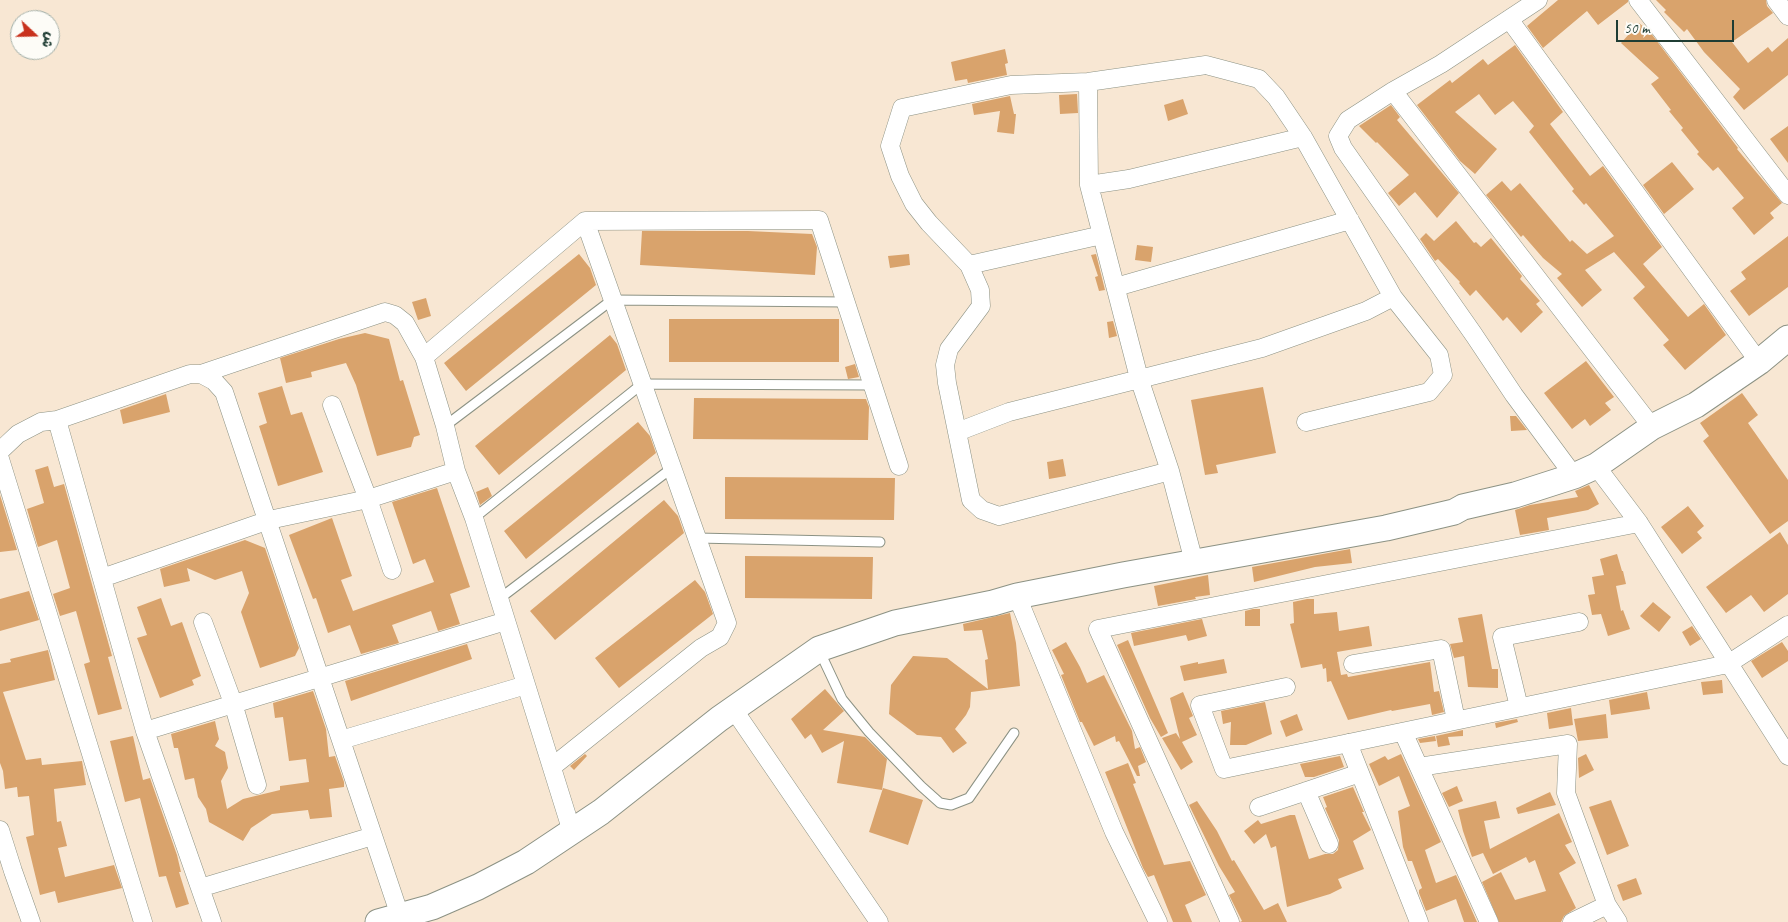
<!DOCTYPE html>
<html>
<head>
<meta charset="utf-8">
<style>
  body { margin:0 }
  #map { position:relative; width:1788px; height:922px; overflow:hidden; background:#f8e7d3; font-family:Caveat,"Playpen Sans Arabic",sans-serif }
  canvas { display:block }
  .north { position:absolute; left:10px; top:10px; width:50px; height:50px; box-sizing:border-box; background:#fdfcf7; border:1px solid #a4b0a9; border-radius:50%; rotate:111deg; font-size:14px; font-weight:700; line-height:20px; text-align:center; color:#1f3d34 }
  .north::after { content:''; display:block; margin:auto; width:18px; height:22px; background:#c8321e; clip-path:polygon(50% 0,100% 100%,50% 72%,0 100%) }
  .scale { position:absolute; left:1616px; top:20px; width:118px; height:22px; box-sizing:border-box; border:2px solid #1f3d34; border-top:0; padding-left:6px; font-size:15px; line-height:18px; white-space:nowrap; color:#1f3d34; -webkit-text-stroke:4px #fdfcf7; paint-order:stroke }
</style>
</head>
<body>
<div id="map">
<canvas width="1788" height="922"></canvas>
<div class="north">ش</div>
<div class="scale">50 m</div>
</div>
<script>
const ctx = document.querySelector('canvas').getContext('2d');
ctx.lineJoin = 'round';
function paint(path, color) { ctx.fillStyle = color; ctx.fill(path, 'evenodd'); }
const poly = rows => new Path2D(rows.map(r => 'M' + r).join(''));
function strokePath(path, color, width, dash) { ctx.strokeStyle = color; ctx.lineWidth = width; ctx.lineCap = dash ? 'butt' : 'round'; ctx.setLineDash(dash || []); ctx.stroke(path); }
const building = poly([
  [1558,0,1628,0,1628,2,1598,25,1587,11,1543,48,1527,26],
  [1656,0,1766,0,1767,6,1773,13,1732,42,1748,63,1768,47,1772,52,1788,38,1788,75,1744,110,1733,97,1740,89,1704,52,1687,29,1684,32,1664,12,1666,10],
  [1639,23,1650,32,1738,148,1737,149,1782,203,1770,213,1774,218,1754,235,1732,208,1744,198,1718,167,1713,171,1697,154,1699,152,1681,130,1683,128,1669,111,1671,110,1651,84,1659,78,1621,43],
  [1515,45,1563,112,1550,124,1590,176,1603,166,1662,247,1643,264,1688,317,1704,304,1726,335,1685,370,1663,345,1669,340,1633,298,1645,287,1614,252,1585,270,1602,290,1582,307,1557,278,1562,274,1543,258,1523,235,1521,237,1486,195,1502,181,1511,191,1520,183,1570,242,1572,240,1587,254,1614,236,1586,203,1584,205,1572,191,1574,189,1529,132,1534,126,1513,101,1495,115,1479,94,1455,112,1497,149,1475,174,1460,161,1417,105,1450,80,1452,83,1483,59,1488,65],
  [1005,49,1008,63,1005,64,1007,75,968,83,967,79,955,81,951,62],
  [1077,94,1078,113,1060,114,1059,95],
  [1010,96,1014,114,1016,114,1014,134,997,132,1000,111,974,115,972,104],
  [1183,99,1188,114,1168,121,1164,105],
  [1391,105,1400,117,1397,120,1459,193,1437,218,1415,192,1399,206,1388,193,1409,175,1377,142,1376,143,1359,126],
  [1788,126,1788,163,1770,139],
  [1672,162,1694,189,1664,214,1643,185],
  [1456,221,1474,243,1476,242,1481,247,1491,238,1522,276,1520,279,1540,301,1536,304,1543,312,1521,333,1507,317,1503,321,1476,290,1470,296,1459,283,1460,282,1438,259,1435,261,1420,239,1426,233,1434,241],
  [642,231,748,231,812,234,817,247,815,275,640,265],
  [1788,236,1788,287,1749,316,1730,291,1746,279,1741,272],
  [1137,245,1153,247,1151,262,1135,260],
  [579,254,590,268,596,285,466,391,444,363],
  [909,254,910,265,890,268,888,256],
  [1096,254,1105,290,1099,291,1095,277,1098,276,1091,255],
  [426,298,431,316,418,320,412,302],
  [669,319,839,319,839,362,669,362],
  [1113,321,1117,336,1109,338,1107,322],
  [365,333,389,339,400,381,403,380,420,435,414,437,411,447,377,456,356,385,346,363,311,372,312,377,286,383,280,358,339,339],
  [610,335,617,344,626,370,499,475,475,446],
  [1586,361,1614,397,1605,403,1611,410,1590,426,1585,419,1572,429,1544,393],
  [855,364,859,377,848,379,845,367],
  [282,386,291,415,302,412,323,472,278,486,259,426,267,423,258,393],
  [1263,387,1276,453,1216,465,1218,473,1205,475,1191,400],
  [1742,393,1758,415,1748,423,1788,480,1788,521,1770,534,1703,441,1709,436,1700,423],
  [166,394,170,412,123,424,120,410],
  [694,398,866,399,869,407,868,440,693,439],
  [1510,416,1516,416,1527,430,1511,431],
  [638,422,650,436,656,453,526,559,504,531],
  [1063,459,1066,476,1049,479,1047,462],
  [48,466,54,487,64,484,112,656,108,657,122,709,98,715,84,664,90,662,76,611,60,616,53,594,70,588,57,540,38,547,27,509,44,503,35,470],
  [725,477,895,478,894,520,725,519],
  [1589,485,1599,504,1588,510,1547,518,1549,530,1520,535,1515,510,1530,505,1578,497,1575,491],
  [488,487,492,496,480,505,476,492],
  [437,488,470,587,450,594,460,624,438,631,431,611,392,625,399,643,361,654,350,625,328,633,316,598,313,599,289,535,332,518,352,576,341,580,353,611,434,582,425,559,413,564,392,502],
  [0,495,17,550,0,552],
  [664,500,678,516,684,533,555,640,530,611],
  [1688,506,1704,526,1697,532,1702,538,1682,554,1661,527],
  [1780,532,1788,545,1788,594,1764,612,1751,595,1726,613,1706,587],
  [245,540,265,548,299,648,295,656,260,668,241,612,249,593,242,571,215,580,187,568,190,581,164,587,160,569],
  [1350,549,1352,563,1315,567,1254,582,1252,567],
  [1617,554,1622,571,1623,571,1626,584,1616,586,1621,611,1623,610,1630,629,1608,636,1601,614,1592,615,1588,595,1595,594,1592,577,1604,575,1600,559],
  [745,556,873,557,872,599,745,598],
  [1208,575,1210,595,1195,597,1196,599,1158,606,1154,586],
  [695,580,705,592,713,614,619,688,595,658],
  [29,591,39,620,0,631,0,599],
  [161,598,171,626,182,622,201,676,192,680,194,685,160,698,137,638,147,635,137,607],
  [1307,599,1314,599,1314,614,1337,612,1339,631,1369,626,1372,646,1337,652,1341,675,1347,674,1348,677,1430,662,1434,692,1439,691,1444,712,1432,715,1430,704,1392,711,1391,710,1348,720,1331,681,1327,682,1326,668,1323,669,1322,664,1301,668,1290,624,1294,623,1293,602],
  [1653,602,1671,617,1659,632,1640,616],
  [1253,609,1260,609,1260,626,1245,626,1245,611],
  [1010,613,1016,643,1020,686,971,692,970,707,966,715,955,729,967,743,953,753,941,737,917,735,889,714,891,685,913,656,947,658,988,689,985,660,988,659,982,630,964,631,963,624],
  [1482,614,1492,669,1498,669,1498,688,1468,687,1464,656,1454,658,1450,644,1463,642,1458,618],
  [1202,619,1207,636,1188,641,1186,635,1134,646,1131,633],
  [1692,626,1701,639,1690,646,1682,632],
  [1128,640,1168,733,1161,737,1150,718,1117,645],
  [1066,642,1080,667,1087,683,1104,675,1132,731,1135,749,1140,747,1146,762,1138,766,1140,776,1137,776,1119,741,1116,742,1115,736,1094,746,1082,722,1080,722,1061,675,1064,674,1052,650],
  [1782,642,1788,651,1788,661,1762,678,1751,661],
  [467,644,472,659,351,701,345,681],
  [48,650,55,680,3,692,26,760,41,758,42,765,82,761,86,785,54,789,57,822,61,821,67,846,58,848,65,877,114,865,122,888,58,903,55,891,40,895,26,837,34,835,29,796,18,797,17,787,5,789,3,771,0,763,0,664,11,662,10,659],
  [1224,659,1227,673,1184,681,1180,666,1198,662,1198,664],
  [1722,680,1723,693,1703,695,1701,682],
  [825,689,844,711,823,730,865,737,887,759,882,790,837,783,844,741,822,753,811,734,805,739,791,719],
  [313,691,326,729,329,757,335,756,344,782,344,787,329,789,332,817,310,819,308,810,272,814,251,828,243,841,209,822,206,809,198,797,194,778,185,780,178,748,174,748,171,734,215,721,219,739,215,746,225,752,228,768,221,781,227,809,243,799,280,790,280,786,309,782,306,759,289,761,283,717,275,718,273,703],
  [1183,692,1193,716,1189,718,1197,735,1182,742,1193,762,1181,770,1162,738,1176,733,1180,739,1170,698],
  [1647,692,1650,709,1611,715,1609,700],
  [1265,702,1272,734,1246,745,1230,745,1231,722,1223,724,1221,711],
  [1571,708,1573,725,1549,729,1547,713],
  [1297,714,1303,730,1286,737,1280,721],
  [1606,714,1608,738,1578,741,1574,719],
  [1517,719,1518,722,1496,728,1495,723],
  [1463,730,1463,736,1448,737,1450,745,1438,747,1436,736],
  [133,736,143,780,150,778,177,855,181,872,179,872,189,904,176,908,166,876,159,877,140,798,125,802,110,741],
  [1435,736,1436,741,1420,743,1418,739],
  [585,754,587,756,574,770,570,766],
  [1401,754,1441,842,1425,850,1436,883,1456,875,1477,922,1464,922,1456,899,1426,911,1419,893,1419,890,1422,888,1412,861,1408,861,1403,847,1398,811,1410,806,1399,776,1379,786,1369,764,1385,756,1388,760],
  [1586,754,1594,770,1579,778,1578,758],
  [1340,756,1344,767,1314,777,1305,777,1300,764],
  [1128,763,1136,783,1133,784,1164,865,1190,861,1206,895,1185,905,1192,922,1173,922,1154,875,1148,877,1143,868,1105,772],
  [1457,786,1463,801,1449,807,1442,793],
  [1353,787,1364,812,1362,812,1371,830,1353,841,1364,869,1338,879,1342,888,1330,894,1287,907,1276,846,1271,848,1266,834,1254,844,1244,831,1258,820,1261,824,1290,815,1295,815,1309,859,1325,854,1333,854,1338,850,1339,840,1325,808,1327,807,1323,797],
  [883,788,923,800,908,845,869,832],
  [1550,792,1556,805,1518,814,1516,808],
  [1611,800,1629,846,1607,855,1589,807],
  [1197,801,1217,831,1232,861,1234,860,1264,910,1278,903,1287,922,1240,922,1242,921,1229,895,1235,892,1219,866,1189,805],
  [1496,801,1500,818,1484,821,1490,849,1559,813,1572,842,1565,845,1576,863,1559,873,1576,908,1564,916,1561,922,1499,922,1482,882,1501,872,1515,900,1546,891,1535,860,1529,863,1526,857,1493,874,1483,853,1472,857,1463,831,1458,810],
  [1636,878,1642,894,1623,901,1617,885]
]);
const lane = poly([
  [445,426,612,300,846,302],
  [474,518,642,384,873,385],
  [697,538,880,542],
  [499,599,672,468],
  [819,650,842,699,869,732,921,786,940,803,951,805,969,798,1014,733]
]);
const street = poly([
  [1538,0,1441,64,1393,91,1348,120,1338,136,1343,148,1474,335,1514,395,1574,476],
  [1638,0,1788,195],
  [1776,0,1788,16],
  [1509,19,1759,362],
  [1088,82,1089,185,1139,378,1170,471,1194,562],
  [1393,91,1652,427],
  [1089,185,1129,179,1303,137],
  [585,221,819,220,899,466],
  [969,265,1102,235],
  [1116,287,1350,220],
  [201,374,385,312,395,315,405,323,424,357],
  [332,405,368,499,392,570],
  [57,420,145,731,212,922],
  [957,432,1009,412,1262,348,1366,311,1393,297],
  [0,451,18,434,41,422,57,420,190,374,201,374,214,381,224,392,400,916],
  [0,459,143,922],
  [1596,466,1639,523,1788,756],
  [1170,471,999,516,982,510,971,500,947,383,945,365,949,349,981,306,980,290,969,265,929,223,914,204,900,176,890,146,902,108,1011,85,1088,82,1206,65,1259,79,1276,97,1303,137,1393,297,1439,355,1443,375,1429,392,1306,422],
  [102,578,269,520,368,499,456,471],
  [1017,596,1114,832,1158,922],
  [203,622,233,703,257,785],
  [1353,664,1441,649,1456,720],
  [1286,687,1200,705,1224,769,1728,664,1788,625],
  [1519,707,1502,637,1579,622],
  [734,710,879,922],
  [145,731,506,621],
  [1403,732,1489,922],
  [341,740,526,685],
  [1348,743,1419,922],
  [552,767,701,648,720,637,727,623,585,221,424,357,445,426,456,471,474,518,572,832],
  [1419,767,1568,744,1566,793,1607,905,1618,922],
  [1306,791,1329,844],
  [1259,807,1360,773],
  [0,830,13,871,31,922],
  [200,888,373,836],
  [1230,922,1098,629,1639,523],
  [1572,922,1607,905]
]);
const secondary = poly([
  [378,922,432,907,478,887,526,862,601,812,719,719,819,649,895,623,993,603,1017,596,1123,575,1386,528,1454,512,1463,507,1515,495,1574,476,1596,466,1652,427,1696,405,1759,362,1788,338]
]);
paint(building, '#d9a36c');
strokePath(lane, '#8c9284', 11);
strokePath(street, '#8c9284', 19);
strokePath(secondary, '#8c9284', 27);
strokePath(lane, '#fff', 9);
strokePath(street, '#fff', 18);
strokePath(secondary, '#fff', 25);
</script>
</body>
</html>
